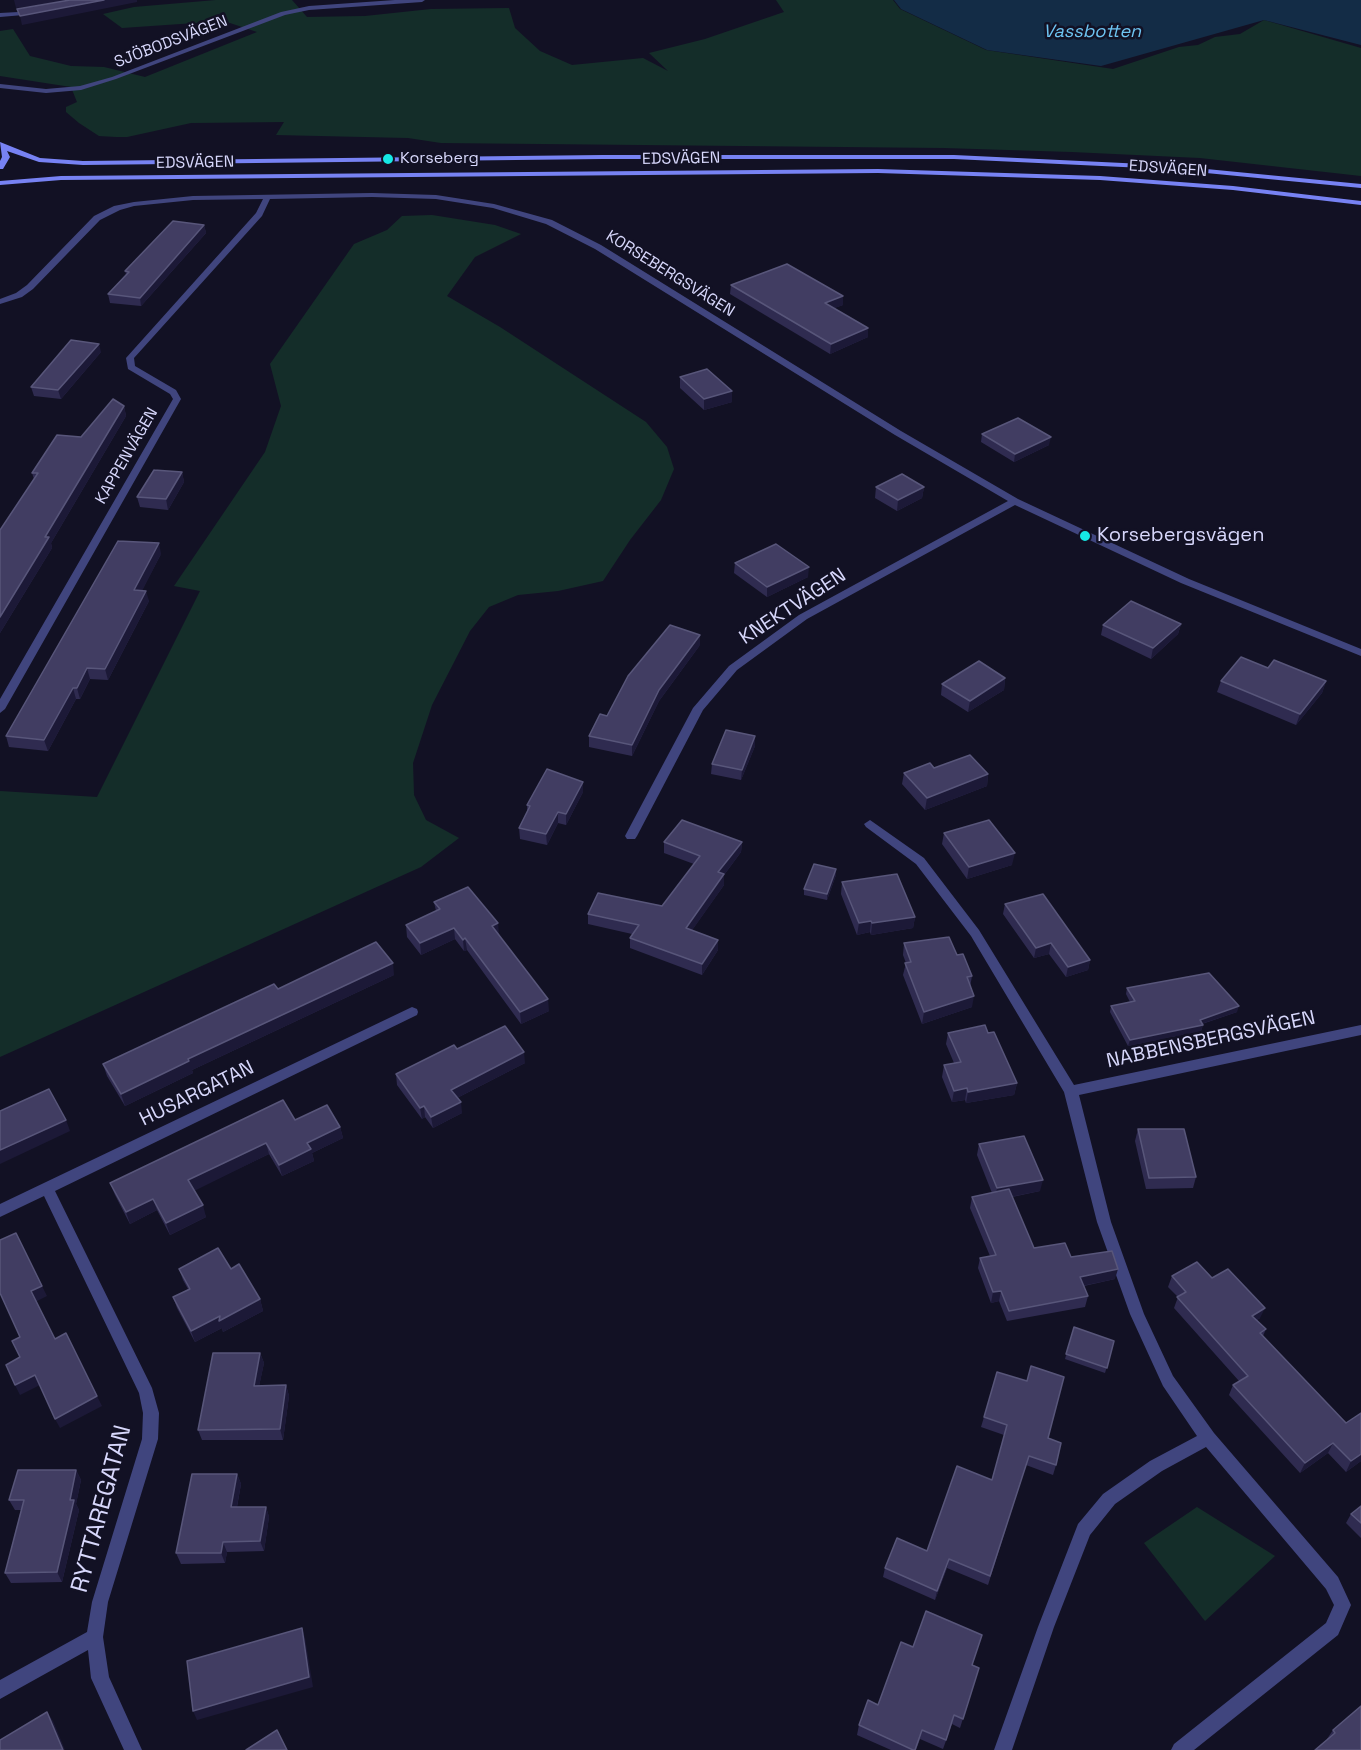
<!DOCTYPE html>
<html>
<head>
<meta charset="utf-8">
<style>
  body { margin:0 }
  canvas { display:block; background:#121124 }
</style>
</head>
<body>
<canvas width="1361" height="1750"></canvas>
<script>
const ctx = document.querySelector('canvas').getContext('2d');
ctx.lineJoin = 'round';
function paint(path, color) { ctx.fillStyle = color; ctx.fill(path, 'evenodd'); }
const poly = rows => new Path2D(rows.map(r => 'M' + r).join(''));
function strokePath(path, color, width, dash) { ctx.strokeStyle = color; ctx.lineWidth = width; ctx.lineCap = dash ? 'butt' : 'round'; ctx.setLineDash(dash || []); ctx.stroke(path); }
function label(font, color, halo, rows, align = 'center') {
  ctx.font = font + ' "Space Grotesk",sans-serif'; ctx.lineWidth = 5; ctx.setLineDash([]); ctx.textBaseline = 'middle'; ctx.strokeStyle = halo; ctx.fillStyle = color; for (const [text, x, y, turn = 0] of rows) {
    ctx.save(); ctx.translate(x, y); ctx.rotate((+turn || 0) * Math.PI / 180); ctx.textAlign = isNaN(turn) ? turn : align; if (halo) ctx.strokeText(text, 0, 0); ctx.fillText(text, 0, 0); ctx.restore();
  }
}
const green = poly([
  [216,0,292,0,307,17,365,16,431,9,509,8,515,28,540,51,572,65,643,58,668,71,649,53,705,39,784,12,776,0,893,0,900,9,986,50,1113,69,1179,47,1198,45,1215,37,1240,34,1264,20,1361,48,1361,176,1200,158,1072,152,944,148,441,143,408,138,276,135,284,122,191,123,127,137,116,137,99,136,79,123,66,112,66,107,77,102,71,87,0,76,0,31,13,29,30,56,71,66,104,67,145,77,257,32,224,21,122,28,103,14,134,7],
  [432,215,495,225,521,234,475,257,447,296,500,327,646,422,667,447,674,469,661,500,630,540,603,581,558,591,518,595,489,607,470,631,432,705,413,763,414,795,426,820,459,838,421,867,0,1057,0,791,97,797,200,591,174,586,265,452,281,406,270,364,354,244,387,230,402,216],
  [1197,1507,1275,1556,1205,1621,1144,1543]
]);
const water = poly([
  [894,0,1361,0,1361,45,1264,20,1101,66,987,50,901,9]
]);
const minor = poly([
  [395,0,425,0,422,2,309,10,285,15,116,79,81,90,46,93,0,88,0,84,46,89,80,86,112,77,281,12,309,6,395,0],
  [37,11,38,12,35,14,0,17,0,13,37,11],
  [372,193,436,195,494,204,552,220,601,245,901,431,1018,499,1189,579,1361,649,1361,656,1181,583,1015,505,807,619,737,670,703,710,637,836,635,839,627,839,625,836,693,708,729,666,799,615,1008,501,895,435,595,249,546,224,493,208,436,199,372,197,270,199,262,216,134,358,135,366,176,390,181,399,5,709,0,713,0,699,173,399,170,394,128,369,126,358,256,213,263,199,193,200,134,206,120,210,100,220,33,289,22,297,0,304,0,299,16,293,27,285,94,216,114,206,134,202,193,196,372,193],
  [870,820,924,858,979,930,1074,1085,1361,1025,1361,1035,1079,1095,1111,1222,1144,1314,1173,1376,1214,1433,1338,1577,1351,1605,1338,1635,1194,1750,1171,1750,1174,1744,1326,1623,1334,1605,1326,1589,1206,1447,1162,1471,1115,1504,1090,1535,1054,1627,1012,1750,994,1750,1038,1627,1078,1524,1103,1494,1150,1461,1197,1436,1163,1386,1130,1314,1097,1222,1064,1092,971,936,916,864,866,827,864,824,870,820],
  [412,1007,417,1009,418,1012,417,1015,55,1191,152,1388,159,1413,158,1439,108,1602,103,1637,109,1677,142,1750,124,1750,91,1678,88,1650,0,1699,0,1680,87,1632,92,1602,142,1439,143,1413,139,1393,44,1196,0,1217,0,1204,412,1007]
]);
const secondary = poly([
  [0,142,40,158,83,161,602,155,954,155,1165,165,1361,184,1361,188,1165,169,954,159,602,159,83,165,39,162,7,151,10,157,3,169,0,169,0,161,2,157,0,142],
  [878,169,1100,176,1233,186,1361,201,1361,205,1233,190,1100,180,878,173,61,180,0,185,0,181,61,176,878,169]
]);
const wall = poly([
  [204,225,206,233,141,306,110,303,108,294,126,274,125,271],
  [731,285,843,296,843,305,834,308,868,337,830,354,730,294],
  [101,352,61,399,34,396,31,387],
  [680,377,732,391,732,402,704,410,680,388],
  [124,406,126,416,51,543,52,548,0,633,0,530,34,479,32,473],
  [982,434,1049,445,1014,462,981,442],
  [182,472,184,482,168,510,140,507,137,497],
  [876,487,924,487,922,498,897,511,875,498],
  [161,554,142,590,149,601,108,680,90,679,80,699,76,699,48,751,9,747,6,736],
  [735,563,808,577,767,597,734,573],
  [1181,624,1178,634,1151,659,1101,635,1103,625],
  [700,645,659,701,632,756,589,747,589,736,607,716],
  [1268,668,1326,681,1322,693,1296,725,1217,692,1221,681],
  [1005,678,1004,690,968,712,941,695,942,684],
  [755,736,755,746,741,780,711,774,712,764],
  [934,768,988,774,987,786,925,810,902,784,904,773],
  [583,792,566,825,558,823,547,845,520,839,519,828,527,812,527,805],
  [944,833,1012,865,967,879,942,844],
  [664,842,742,842,741,852,724,875,724,885,692,930,718,940,718,950,702,975,630,948,630,938,632,934,588,924,588,914,662,906,694,864,664,853],
  [836,875,827,900,804,895,804,889],
  [842,882,915,917,913,928,871,935,870,932,857,935,841,894],
  [434,902,499,935,549,1011,521,1024,467,950,464,951,455,939,421,955,407,937,406,925,436,911],
  [1005,904,1090,960,1088,970,1066,977,1049,954,1034,958,1003,914],
  [904,943,957,955,972,976,970,987,972,1007,922,1024,903,975,906,963,903,955],
  [394,975,192,1070,193,1073,125,1106,107,1076,103,1064,278,989],
  [1127,988,1237,1012,1202,1024,1203,1025,1201,1031,1128,1046,1110,1012,1111,1006,1130,1002,1126,994],
  [948,1033,988,1033,1017,1083,1014,1095,966,1103,965,1100,952,1102,942,1077,944,1065,954,1063,946,1044],
  [457,1049,525,1063,457,1098,462,1113,433,1128,425,1117,422,1119,397,1085,396,1074],
  [295,1120,340,1127,343,1138,312,1153,314,1161,282,1176,269,1154,194,1190,206,1217,170,1235,157,1210,130,1224,115,1195,110,1183],
  [1138,1129,1196,1177,1193,1188,1146,1189,1135,1141],
  [979,1144,1040,1191,1012,1197,1034,1248,1071,1257,1115,1279,1084,1286,1088,1296,1085,1307,1007,1321,999,1301,991,1303,978,1268,980,1258,990,1256,970,1208,972,1197,992,1193,977,1155],
  [179,1269,231,1269,260,1299,263,1311,223,1332,222,1328,195,1342,177,1308,173,1297,188,1289,183,1280],
  [1172,1276,1212,1278,1260,1318,1257,1320,1266,1329,1263,1336,1361,1461,1346,1472,1328,1453,1300,1473,1229,1395,1233,1385,1239,1381,1174,1308,1178,1297,1168,1287],
  [1074,1327,1114,1341,1105,1373,1065,1359],
  [260,1353,264,1363,259,1386,286,1385,289,1396,283,1440,202,1440,198,1430],
  [984,1417,1048,1438,1056,1465,1053,1475,1026,1465,988,1585,947,1568,935,1600,883,1577,885,1568,927,1551,992,1480,1004,1435,981,1427],
  [76,1470,81,1480,76,1504,79,1510,62,1582,11,1583,5,1573,21,1510,15,1510,9,1500],
  [237,1474,241,1484,237,1507,266,1507,269,1517,264,1551,227,1552,225,1563,181,1564,176,1553],
  [1361,1506,1361,1538,1346,1523,1351,1514],
  [982,1635,972,1665,979,1668,960,1728,952,1724,943,1749,920,1739,916,1750,891,1750,857,1735,859,1725,878,1705,913,1647],
  [1333,1730,1361,1750,1328,1740,1327,1739]
]);
const shadedWall = poly([
  [14,0,75,0,16,8],
  [104,0,137,0,137,2,22,25,20,16],
  [204,225,206,233,141,306,140,298],
  [843,296,843,305,824,312,825,303],
  [868,328,868,337,830,354,831,344],
  [99,344,101,352,61,399,58,390],
  [732,391,732,402,704,410,704,399],
  [124,406,126,416,51,543,52,548,0,633,0,617,45,537],
  [1051,437,1049,445,1014,462,1015,454],
  [182,472,184,482,168,510,166,499],
  [924,487,922,498,897,511,898,500],
  [159,543,161,554,137,601,134,590],
  [809,567,808,577,767,597,767,587],
  [146,591,149,601,108,680,105,669],
  [1181,624,1178,634,1151,659,1153,648],
  [700,635,700,645,659,701,632,756,632,745,659,690],
  [87,668,90,679,80,699,77,688],
  [1005,678,1004,690,968,712,970,701],
  [1326,681,1322,693,1296,725,1300,714],
  [73,688,76,699,48,751,44,740],
  [755,736,755,746,741,780,742,770],
  [988,774,987,786,925,810,927,798],
  [583,782,583,792,566,825,566,814],
  [558,812,558,823,547,845,546,834],
  [742,842,741,852,724,875,724,885,686,939,686,928,718,872],
  [1015,853,1012,865,967,879,969,867],
  [836,869,836,875,827,900,827,894],
  [915,917,913,928,871,935,872,923],
  [871,921,870,932,857,935,859,923],
  [498,923,499,935,492,926],
  [454,928,455,939,421,955,420,943],
  [465,938,467,950,464,951,463,940],
  [718,940,718,950,702,975,702,964],
  [1051,943,1049,954,1034,958,1036,948],
  [1090,960,1088,970,1066,977,1068,967],
  [393,963,394,975,192,1070,193,1073,125,1106,121,1094,188,1059],
  [974,996,972,1007,922,1024,924,1012],
  [548,999,549,1011,521,1024,520,1012],
  [1239,1006,1237,1012,1198,1025,1200,1020],
  [1203,1025,1201,1031,1128,1046,1130,1040],
  [524,1052,525,1063,453,1100,451,1090],
  [1017,1083,1014,1095,966,1103,968,1092],
  [967,1088,965,1100,952,1102,954,1091],
  [461,1102,462,1113,433,1128,431,1117],
  [424,1106,425,1117,422,1119,420,1108],
  [66,1120,70,1131,0,1164,0,1150],
  [340,1127,343,1138,312,1153,314,1161,282,1176,279,1165,307,1143],
  [266,1143,269,1154,192,1192,188,1180],
  [1043,1180,1040,1191,995,1200,997,1188],
  [153,1199,157,1210,130,1224,126,1212],
  [203,1205,206,1217,170,1235,166,1223],
  [1118,1269,1115,1279,1077,1287,1080,1277],
  [42,1286,47,1296,35,1302,31,1291],
  [1001,1291,999,1301,991,1303,993,1292],
  [260,1299,263,1311,223,1332,222,1328,195,1342,191,1331,220,1316],
  [1265,1308,1260,1318,1248,1326,1252,1316],
  [260,1353,264,1363,257,1396,254,1386],
  [35,1375,40,1385,20,1395,15,1385],
  [286,1385,289,1396,283,1440,280,1429],
  [97,1396,102,1406,60,1428,55,1419],
  [1333,1443,1328,1453,1300,1473,1305,1463],
  [1361,1454,1361,1461,1346,1472,1351,1461],
  [76,1470,81,1480,76,1504,79,1510,62,1582,57,1572,70,1500],
  [237,1474,241,1484,235,1517,231,1507],
  [266,1507,269,1517,264,1551,260,1541],
  [223,1542,227,1552,225,1563,221,1553],
  [949,1559,947,1568,935,1600,937,1591],
  [302,1628,305,1638,313,1687,197,1720,193,1711],
  [47,1712,53,1721,65,1750,63,1750]
]);
const building = poly([
  [70,0,104,0,20,16,17,9,70,0],
  [173,221,204,225,140,298,108,294,129,272,125,271,173,221],
  [787,264,843,296,825,303,868,328,831,344,731,285,787,264],
  [71,340,99,344,58,390,31,387,71,340],
  [707,369,732,391,704,399,680,377,707,369],
  [113,399,124,406,45,537,49,537,0,617,0,530,38,473,32,473,57,435,81,437,113,399],
  [1018,418,1051,437,1015,454,982,434,1018,418],
  [154,470,182,472,166,499,137,497,154,470],
  [902,474,924,487,898,500,876,487,902,474],
  [118,541,159,543,134,590,146,591,105,669,87,668,77,688,73,688,44,740,6,736,118,541],
  [776,544,809,567,767,587,735,563,776,544],
  [1131,601,1181,624,1153,648,1103,625,1131,601],
  [670,625,700,635,659,690,632,745,589,736,600,714,607,716,628,676,670,625],
  [1241,657,1268,668,1274,660,1326,681,1300,714,1221,681,1241,657],
  [979,661,1005,678,970,701,942,684,979,661],
  [726,730,755,736,742,770,712,764,726,730],
  [970,755,988,774,927,798,904,773,930,763,934,768,970,755],
  [547,769,583,782,566,814,558,812,546,834,519,828,530,806,527,805,547,769],
  [682,820,742,842,718,872,724,874,686,928,718,940,702,964,630,938,639,925,588,914,598,893,662,906,700,856,664,842,682,820],
  [989,820,1015,853,969,867,944,833,989,820],
  [814,864,836,869,827,894,804,889,814,864],
  [897,874,915,917,872,923,871,921,859,923,842,882,897,874],
  [468,887,498,923,492,926,548,999,520,1012,465,938,463,940,454,928,420,943,406,925,440,909,434,902,468,887],
  [1043,894,1090,960,1068,967,1051,943,1036,948,1005,904,1043,894],
  [949,937,957,955,963,954,972,976,967,977,974,996,924,1012,905,963,911,962,904,943,949,937],
  [376,942,393,963,188,1059,189,1061,121,1094,103,1064,274,984,278,989,376,942],
  [1209,973,1239,1006,1200,1020,1203,1025,1130,1040,1111,1006,1135,1001,1127,988,1209,973],
  [985,1025,988,1033,994,1032,1017,1083,968,1092,967,1088,954,1091,944,1065,961,1062,948,1033,985,1025],
  [505,1026,524,1052,451,1090,461,1102,431,1117,424,1106,420,1108,396,1074,454,1045,457,1049,505,1026],
  [49,1089,66,1120,0,1150,0,1111,49,1089],
  [283,1100,295,1120,327,1105,340,1127,307,1143,311,1149,279,1165,266,1143,188,1180,203,1205,166,1223,153,1199,126,1212,110,1183,283,1100],
  [1138,1129,1184,1129,1196,1177,1149,1178,1138,1129],
  [1024,1136,1043,1180,997,1188,979,1144,1024,1136],
  [1009,1189,1034,1248,1065,1243,1071,1257,1112,1251,1118,1269,1080,1277,1088,1296,1009,1311,1001,1291,993,1292,980,1258,996,1255,972,1197,1009,1189],
  [16,1233,42,1286,31,1291,55,1339,66,1333,97,1396,55,1419,35,1375,15,1385,6,1365,20,1357,12,1341,20,1337,0,1293,0,1240,16,1233],
  [218,1248,231,1269,239,1264,260,1299,219,1321,220,1316,191,1331,173,1297,190,1289,179,1269,218,1248],
  [1197,1262,1212,1278,1228,1269,1265,1308,1252,1316,1266,1329,1260,1333,1346,1423,1361,1413,1361,1454,1351,1461,1333,1443,1305,1463,1233,1385,1248,1376,1177,1297,1186,1292,1172,1276,1197,1262],
  [1074,1327,1114,1341,1107,1368,1066,1354,1074,1327],
  [213,1353,260,1353,254,1386,286,1385,280,1429,198,1430,213,1353],
  [1031,1366,1064,1377,1048,1438,1061,1443,1056,1465,1029,1456,990,1576,949,1559,937,1591,885,1568,897,1538,927,1551,957,1466,992,1480,1007,1425,984,1417,997,1372,1027,1381,1031,1366],
  [18,1470,76,1470,70,1500,74,1500,57,1572,5,1573,24,1500,9,1500,18,1470],
  [192,1474,237,1474,231,1507,266,1507,260,1541,223,1542,221,1553,176,1553,192,1474],
  [1361,1506,1361,1523,1351,1514,1361,1506],
  [926,1611,982,1635,972,1665,979,1668,963,1719,954,1715,946,1740,922,1730,915,1750,913,1750,859,1725,868,1700,878,1705,901,1642,913,1647,926,1611],
  [302,1628,309,1677,193,1711,187,1661,302,1628],
  [1361,1706,1361,1750,1315,1750,1335,1733,1333,1730,1361,1706],
  [47,1712,63,1750,0,1750,0,1740,47,1712],
  [277,1730,287,1750,246,1750,277,1730]
]);
const markers = [
  [388,159,6,"#15e9e5"],
  [1085,536,6,"#15e9e5"]
];
const farStreetnames = [
  ["SJÖBODSVÄGEN",171,42,-21],
  ["EDSVÄGEN",681,159,-1],
  ["EDSVÄGEN",195,163,-1],
  ["EDSVÄGEN",1168,169,4],
  ["KORSEBERGSVÄGEN",670,274,32],
  ["KAPPENVÄGEN",127,456,-60]
];
const farPoinames = [
  ["Korseberg",400,159]
];
const farWaternames = [
  ["Vassbotten",1092,32]
];
const poiNames = [
  ["Korsebergsvägen",1097,536]
];
const streetNames = [
  ["KNEKTVÄGEN",793,607,-33],
  ["NABBENSBERGSVÄGEN",1211,1040,-12],
  ["HUSARGATAN",197,1094,-26]
];
const nearStreetnames = [
  ["RYTTAREGATAN",102,1509,-75]
];
paint(green, '#142d29');
paint(water, '#132c46');
paint(minor, '#40457e');
paint(secondary, '#7782f3');
paint(wall, '#2f2b50');
paint(shadedWall, '#1c1937');
paint(building, '#413d62');
strokePath(building, '#58567a', 1.5);
for (const [x, y, r, color] of markers) { const dot = new Path2D(); dot.arc(x, y, r, 0, 2 * Math.PI); ctx.fillStyle = color; ctx.fill(dot); strokePath(dot, '#121124', 2); }
label('16px', '#d7d7fb', '#121124', farStreetnames);
label('16px', '#d7d7fb', '#121124', farPoinames, 'left');
label('italic 18px', '#6ec4f2', '#121124', farWaternames);
label('20px', '#d7d7fb', '#121124', poiNames, 'left');
label('20px', '#d7d7fb', '#121124', streetNames);
label('24px', '#d7d7fb', '#121124', nearStreetnames);
</script>
</body>
</html>
